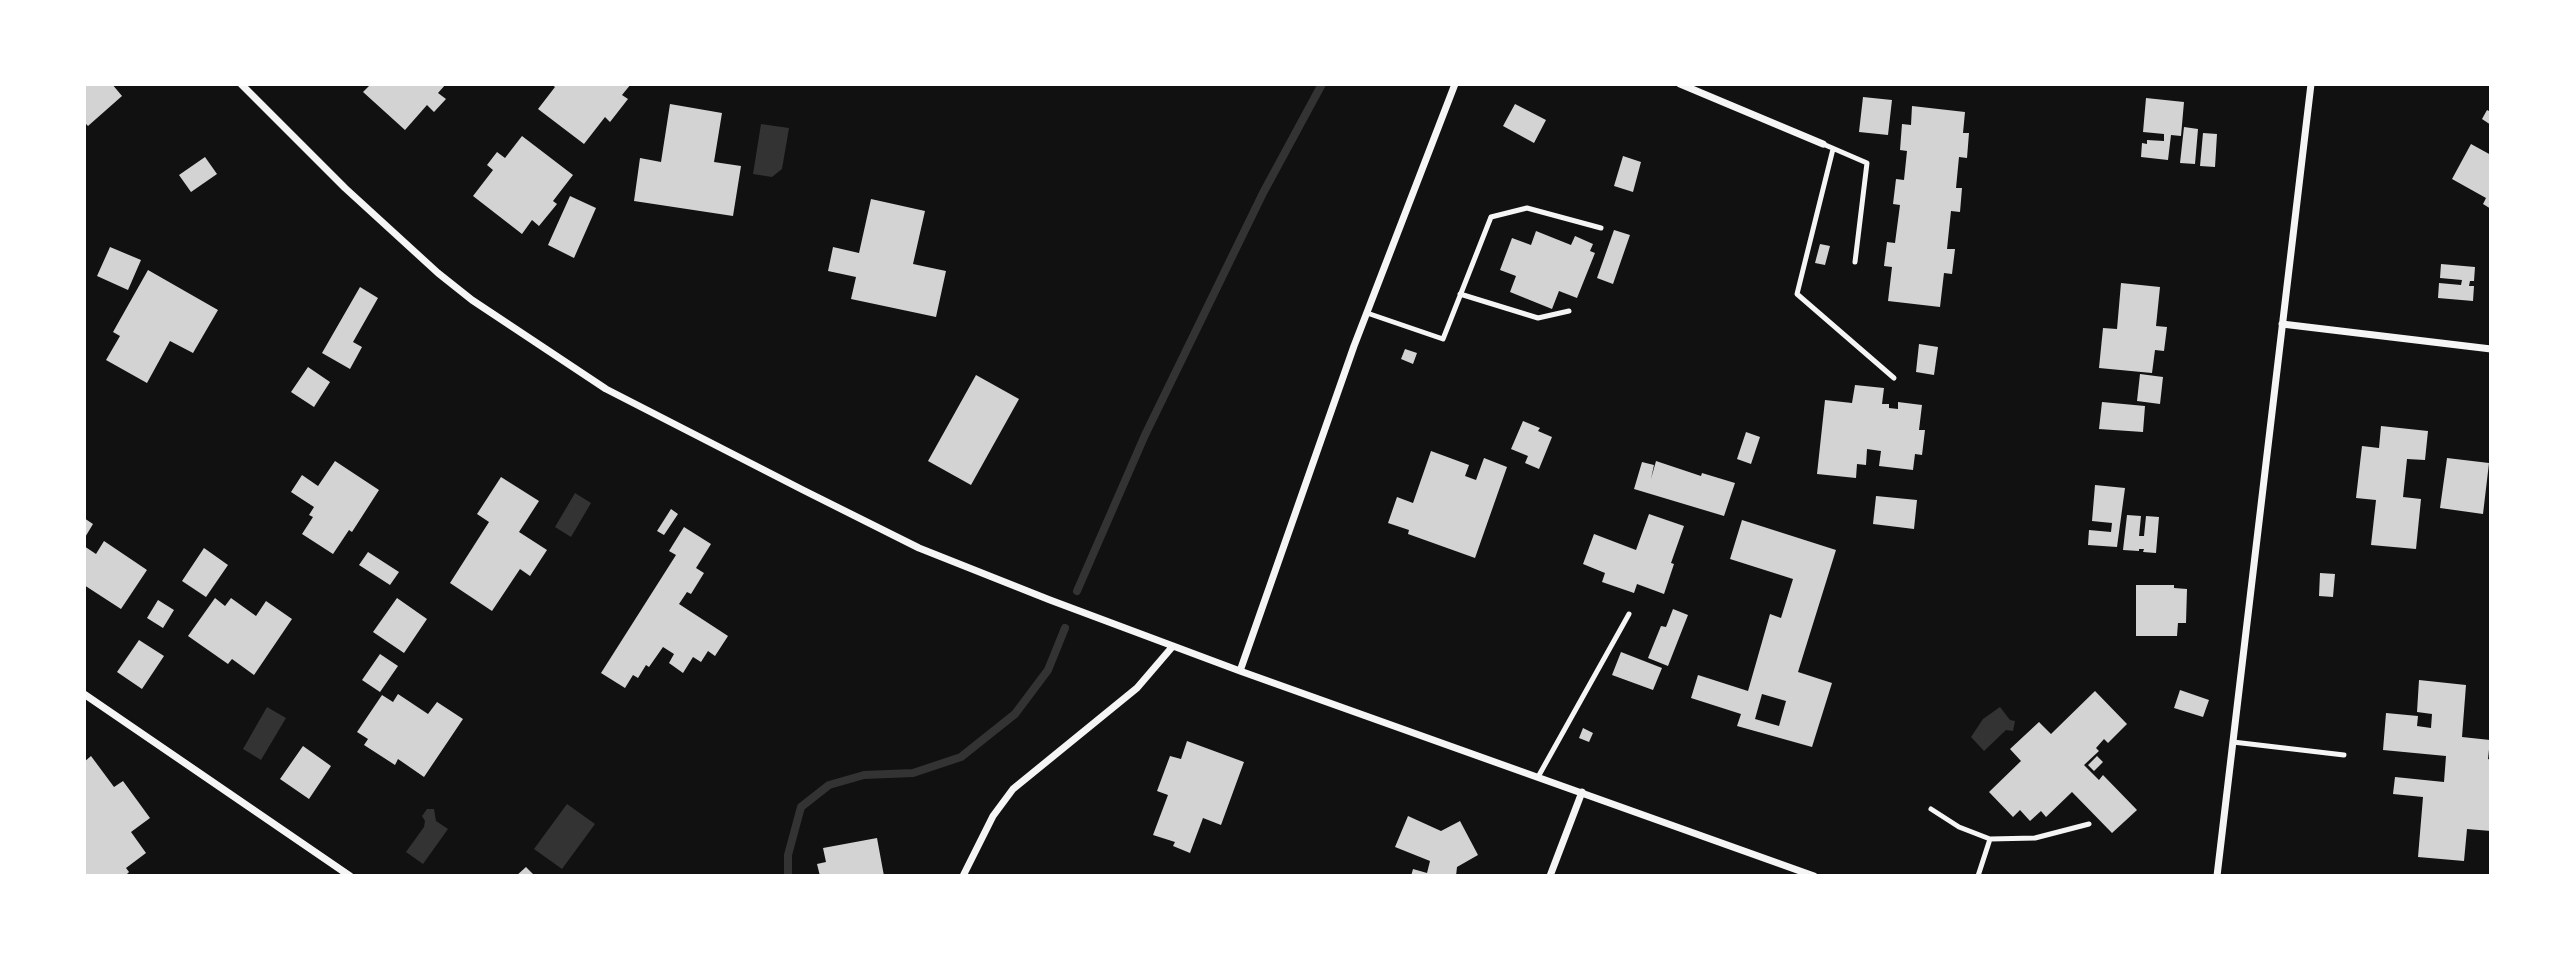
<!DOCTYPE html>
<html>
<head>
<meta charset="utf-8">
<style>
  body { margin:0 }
  #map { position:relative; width:2575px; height:960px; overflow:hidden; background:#111; font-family:"Roboto Serif",serif }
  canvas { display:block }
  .frame { position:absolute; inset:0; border:86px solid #fff; pointer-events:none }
</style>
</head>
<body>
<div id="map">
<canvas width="2575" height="960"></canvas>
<div class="frame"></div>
</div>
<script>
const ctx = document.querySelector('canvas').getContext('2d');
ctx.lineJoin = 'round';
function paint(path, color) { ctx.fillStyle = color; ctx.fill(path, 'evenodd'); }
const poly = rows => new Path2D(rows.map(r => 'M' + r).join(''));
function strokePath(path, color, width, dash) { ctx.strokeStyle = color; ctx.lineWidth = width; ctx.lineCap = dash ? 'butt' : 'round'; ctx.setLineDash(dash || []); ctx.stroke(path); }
const water = poly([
  [761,124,789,128,782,169,772,177,753,174],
  [575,493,591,503,571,537,555,527],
  [267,707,286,718,261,760,243,749],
  [2000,707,2010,720,2015,721,2013,731,2006,730,1984,751,1971,737,1983,719],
  [567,804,595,824,562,869,534,849],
  [427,809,434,809,436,821,448,829,423,864,406,852,424,827,425,821,422,816]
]);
const stream = poly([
  [1077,591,1145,435,1263,193,1322,84],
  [788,876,788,855,801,807,829,785,864,775,913,773,961,757,1015,714,1048,670,1065,628]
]);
const building = poly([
  [84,84,112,84,122,96,88,126,84,122],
  [371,84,446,84,438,93,446,99,434,112,427,105,405,130,363,92],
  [551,84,631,84,622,95,628,99,610,122,605,117,584,144,538,109,555,87],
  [1863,97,1892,100,1888,135,1859,132],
  [2146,98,2184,102,2181,136,2171,135,2168,160,2141,157,2142,143,2147,144,2147,140,2164,141,2164,134,2143,132],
  [670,104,722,113,714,162,741,166,733,216,634,201,640,158,661,162],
  [1515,104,1546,120,1534,143,1503,126],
  [1912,106,1965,112,1963,133,1969,133,1967,158,1959,157,1956,188,1962,188,1960,212,1951,211,1947,249,1955,249,1952,274,1944,273,1940,307,1888,301,1892,267,1884,266,1887,242,1895,243,1900,205,1893,204,1896,179,1904,180,1907,151,1900,150,1902,124,1911,125],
  [2487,110,2491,112,2491,125,2482,119],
  [2184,127,2198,129,2195,164,2180,163],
  [2203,133,2217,134,2215,167,2200,166],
  [522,136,573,175,553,201,557,204,539,226,532,220,522,234,473,196,493,170,487,165,497,152,505,158],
  [2471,144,2491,155,2491,209,2483,204,2486,198,2452,179],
  [1623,156,1641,162,1633,192,1614,186],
  [205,157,217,174,191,192,179,175],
  [570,196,596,208,574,258,548,245],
  [871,199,925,211,913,264,946,271,936,317,851,299,856,277,828,271,833,247,859,253],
  [1614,230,1630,235,1613,284,1597,278],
  [1536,231,1571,245,1575,236,1593,244,1590,251,1595,253,1577,298,1559,291,1552,309,1510,292,1516,276,1500,270,1512,238,1531,245],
  [1820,244,1830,246,1825,265,1815,263],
  [110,247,141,260,128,290,97,276],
  [2441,264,2475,267,2474,281,2470,281,2469,286,2474,286,2473,301,2438,298,2439,283,2461,285,2462,280,2440,278],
  [148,270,218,310,193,353,170,341,147,383,106,360,120,336,113,332],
  [2121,283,2160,287,2156,326,2167,327,2164,351,2155,350,2152,373,2099,368,2103,328,2117,329],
  [360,287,378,298,353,342,362,347,350,369,322,353],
  [1919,344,1938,347,1934,375,1916,372],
  [1405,349,1417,353,1413,364,1401,359],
  [308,367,330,382,314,407,291,392],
  [2140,374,2163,377,2160,404,2137,401],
  [976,375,1019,399,971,485,928,461],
  [1855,385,1884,388,1882,404,1889,404,1889,408,1898,409,1898,402,1922,405,1919,430,1925,430,1922,455,1915,454,1913,470,1879,466,1881,451,1867,449,1866,465,1857,464,1856,478,1817,474,1825,400,1852,403],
  [2102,402,2145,406,2143,432,2099,429],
  [1523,421,1540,428,1538,431,1552,437,1539,469,1525,463,1528,456,1511,449],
  [2381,426,2428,431,2425,460,2407,459,2403,497,2421,499,2416,549,2371,545,2376,500,2356,498,2362,446,2379,448],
  [1746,432,1760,437,1751,464,1737,459],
  [1431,451,1469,465,1465,476,1476,480,1484,458,1507,467,1475,558,1408,534,1409,530,1388,523,1397,497,1413,503],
  [2447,458,2489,463,2483,514,2440,508],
  [335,461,379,490,352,532,349,530,333,554,302,534,313,517,309,515,314,507,291,492,302,475,318,486],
  [1656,461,1701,476,1702,473,1735,483,1724,516,1634,489,1642,462,1654,465,1651,479],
  [501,477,539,501,519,532,547,550,530,576,520,569,492,611,450,583,489,522,477,514],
  [2095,485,2125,488,2117,547,2088,545,2089,530,2111,532,2112,523,2092,521],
  [1876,496,1917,500,1914,529,1873,524],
  [671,509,678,514,664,535,657,531],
  [1649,514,1684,526,1671,563,1674,564,1664,594,1637,584,1634,593,1602,582,1605,573,1583,564,1594,534,1636,550],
  [2127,515,2141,516,2139,536,2144,536,2146,516,2159,517,2156,553,2143,552,2144,549,2139,549,2139,551,2123,550],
  [84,518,93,524,84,539],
  [1742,520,1836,550,1798,672,1832,683,1812,747,1737,726,1741,714,1691,698,1698,675,1748,691,1770,614,1781,618,1793,579,1730,559],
  [1762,694,1786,701,1779,726,1755,719],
  [684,527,711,544,696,568,704,573,691,594,687,592,679,604,728,636,715,656,708,651,701,662,693,657,683,673,669,663,674,654,663,647,649,667,646,665,638,678,633,675,625,688,601,673,676,555,669,551],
  [104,541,147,570,121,609,84,585,84,546,96,554],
  [204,548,228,565,206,597,182,581],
  [368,552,399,572,390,585,359,565],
  [2320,573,2335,574,2333,597,2319,596],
  [2136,585,2174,585,2174,588,2187,589,2186,623,2178,623,2177,636,2136,636],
  [215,598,225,606,231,598,256,616,266,601,292,619,254,675,232,659,228,664,188,636],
  [397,598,427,619,404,653,373,632],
  [158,600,174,610,163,628,147,618],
  [1673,609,1688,615,1668,666,1648,658,1661,626,1666,627],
  [139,640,164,656,142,689,117,672],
  [1621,652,1662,668,1653,690,1612,675],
  [380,654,398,666,380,692,362,680],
  [2419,680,2466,685,2462,737,2490,740,2488,759,2491,760,2491,831,2467,829,2464,861,2418,857,2423,797,2393,794,2395,777,2444,782,2446,756,2383,750,2386,713,2418,716,2417,726,2431,728,2432,714,2417,712],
  [2180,690,2209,700,2203,717,2174,708],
  [2095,691,2127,724,2108,743,2104,739,2096,748,2099,751,2084,765,2099,780,2103,775,2137,810,2112,833,2072,792,2046,817,2041,811,2030,821,2020,810,2013,817,1989,792,2021,761,2010,749,2039,722,2051,734],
  [398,694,428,714,437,702,463,719,424,777,398,759,395,765,364,745,368,739,357,732,382,695,393,702],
  [1583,728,1593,733,1589,742,1579,738],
  [1187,741,1244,762,1221,825,1203,818,1190,853,1173,846,1175,842,1153,835,1168,795,1157,791,1170,756,1181,759],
  [303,746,331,766,309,799,280,779],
  [91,756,114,787,123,781,150,818,131,832,146,853,126,868,129,872,125,876,84,876,84,762],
  [2097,756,2103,762,2094,771,2088,765],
  [1408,816,1441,831,1460,821,1478,855,1457,867,1456,876,1411,876,1413,869,1427,873,1430,861,1395,847],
  [877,838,884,876,820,876,817,864,826,862,823,848],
  [526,867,535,876,516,876]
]);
const service = poly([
  [1823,144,1867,163,1855,262],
  [1833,149,1797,294,1894,378],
  [1460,294,1538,318,1569,311],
  [1367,313,1443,339,1491,217,1527,208,1601,228],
  [2233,742,2344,755],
  [1538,777,1629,614],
  [1931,809,1959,827,1990,839],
  [1978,876,1990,839,2035,838,2089,824]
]);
const minor = poly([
  [241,84,345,188,438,273,472,300,606,389,803,490,919,548,1050,600,1240,671,1814,876],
  [1680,84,1823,144],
  [2282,324,2491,349],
  [1240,671,1354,346,1455,84],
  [84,694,350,876],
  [963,876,993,816,1013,789,1137,688,1173,646],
  [1550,876,1582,792],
  [2217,876,2311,84]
]);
paint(water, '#333');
strokePath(stream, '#333', 8);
paint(building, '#d3d3d3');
strokePath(service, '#f5f5f5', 5);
strokePath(minor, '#f5f5f5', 7);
</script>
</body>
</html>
